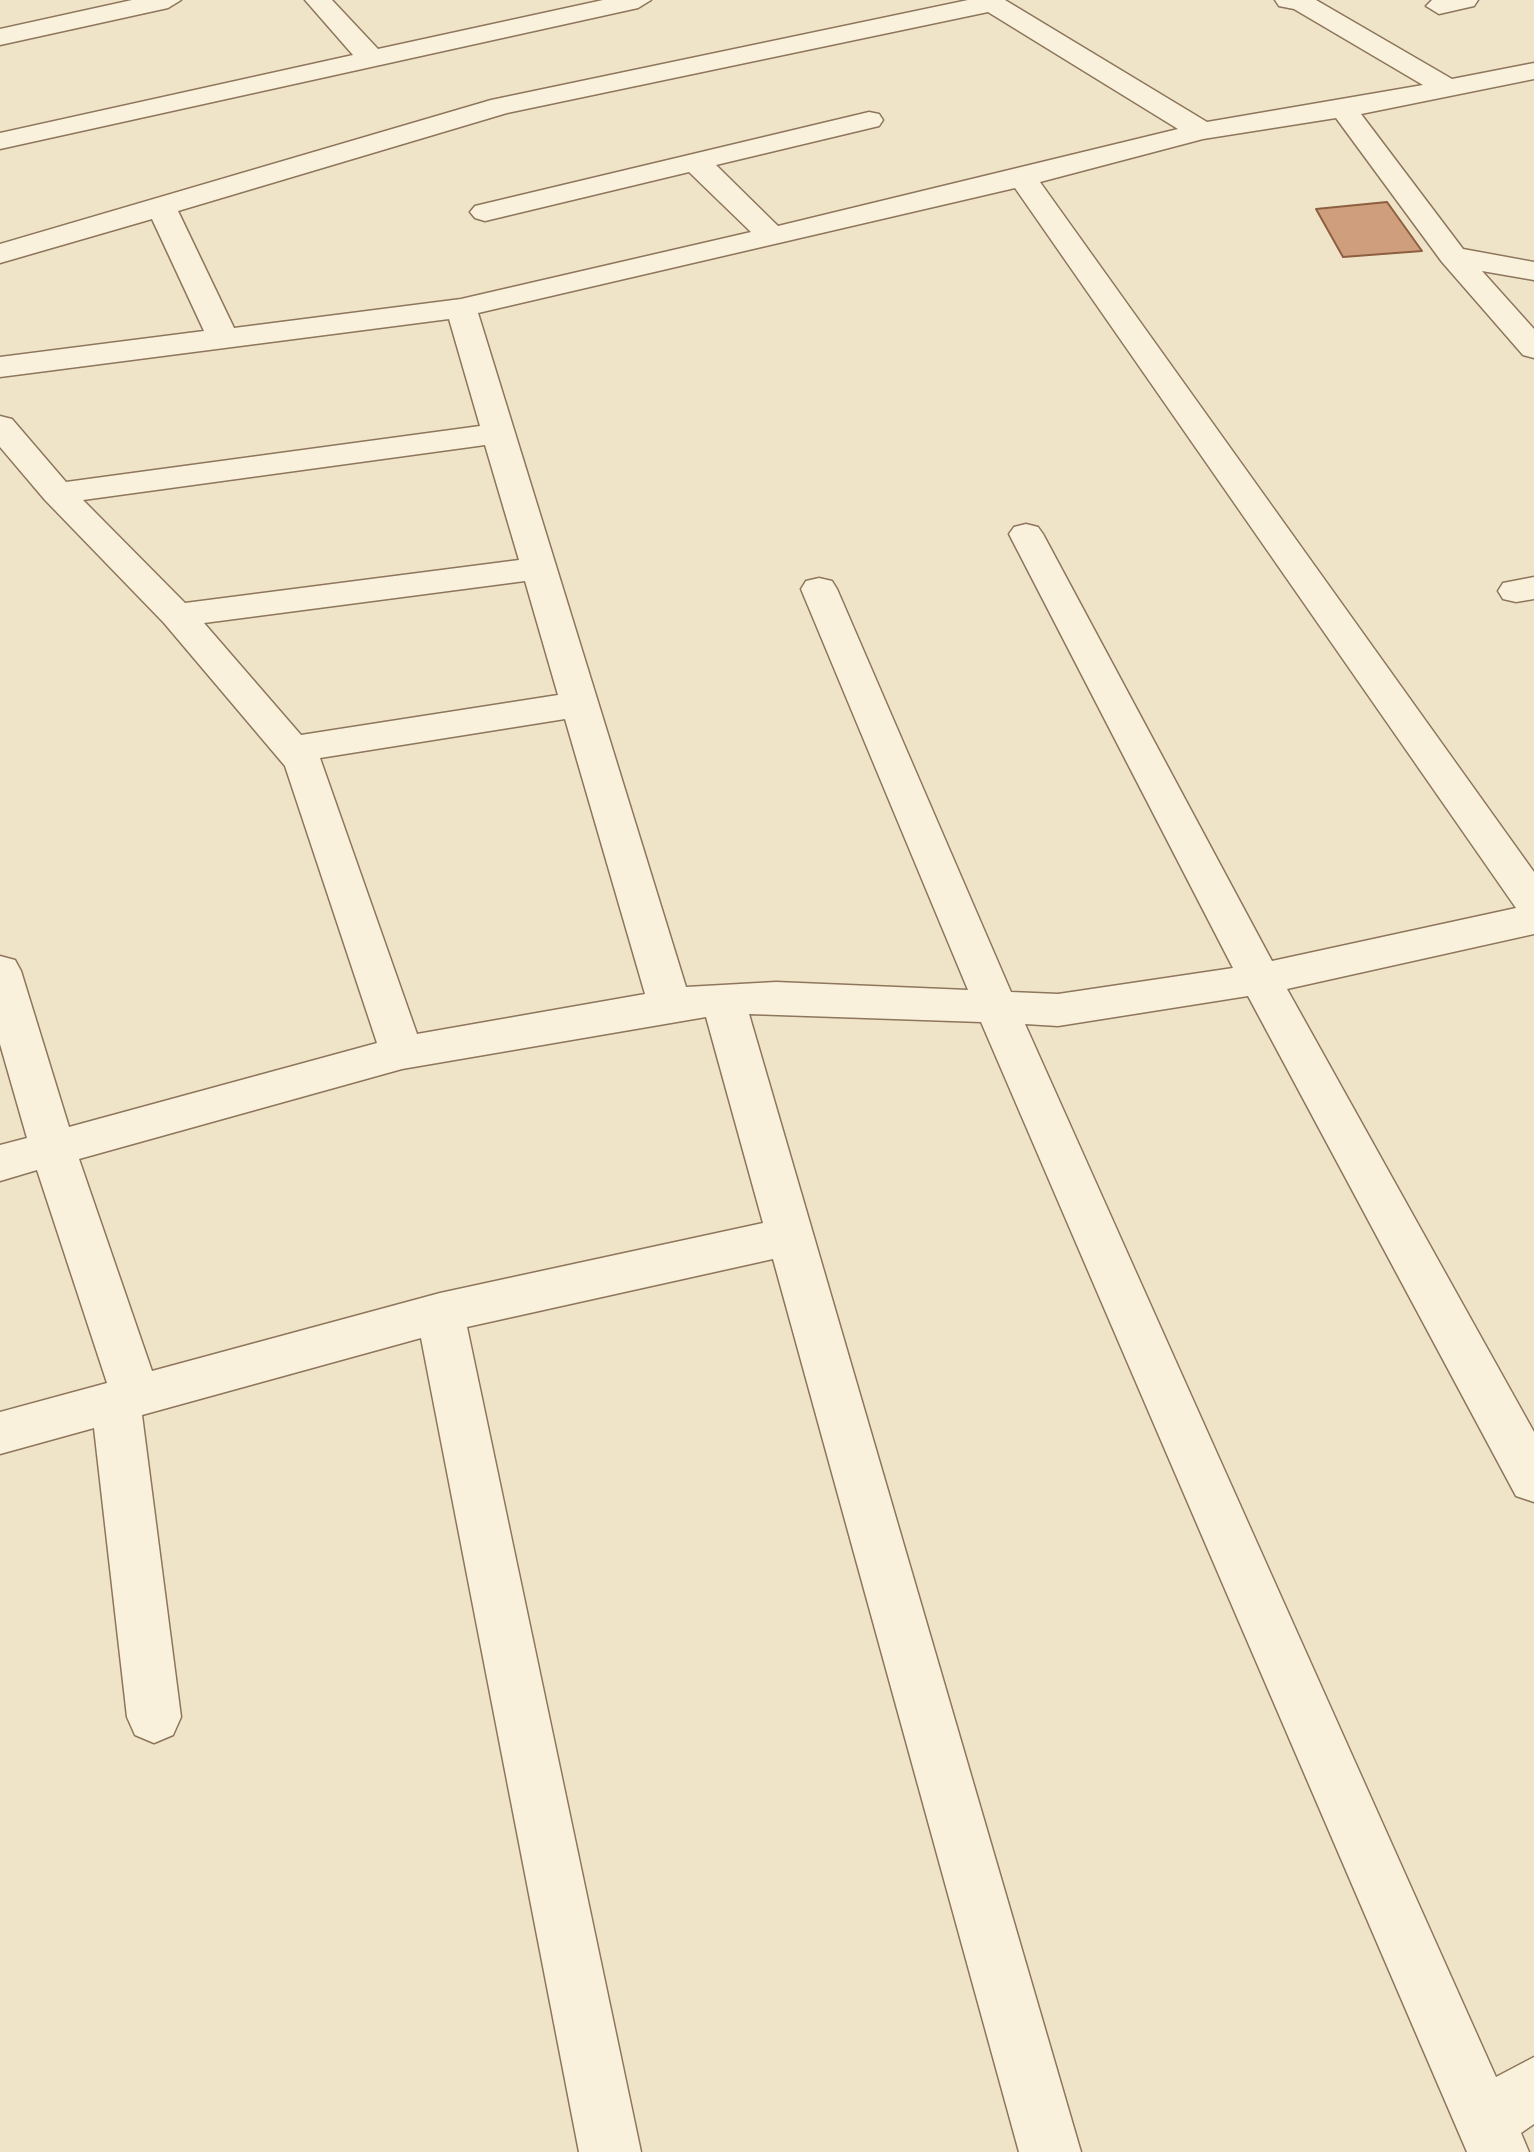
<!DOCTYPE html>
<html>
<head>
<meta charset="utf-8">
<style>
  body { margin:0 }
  canvas { display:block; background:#f0e4c8 }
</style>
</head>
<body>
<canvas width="1534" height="2152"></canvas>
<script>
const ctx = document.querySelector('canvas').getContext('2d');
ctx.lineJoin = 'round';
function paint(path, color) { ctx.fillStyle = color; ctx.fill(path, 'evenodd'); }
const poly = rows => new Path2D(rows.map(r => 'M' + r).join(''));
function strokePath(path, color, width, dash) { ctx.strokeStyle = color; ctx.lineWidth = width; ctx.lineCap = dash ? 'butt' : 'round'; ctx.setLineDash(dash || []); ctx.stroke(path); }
const building = poly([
  [1387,202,1422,251,1343,257,1316,209,1387,202]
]);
const minor = poly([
  [132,0,181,0,168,8,0,45,0,29,132,0],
  [305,0,332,0,378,49,603,0,651,0,638,8,0,149,0,133,353,55,305,0],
  [968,0,1005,0,1207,122,1423,85,1294,9,1279,6,1275,0,1316,0,1452,79,1534,63,1534,79,1361,114,1463,249,1534,262,1534,280,1482,271,1534,329,1534,358,1523,355,1442,262,1336,118,1203,139,1040,182,1534,872,1534,934,1287,989,1534,1432,1534,1502,1516,1496,1248,996,1058,1026,1025,1024,1496,2077,1534,2057,1534,2124,1521,2133,1529,2152,1467,2152,981,1022,749,1014,1081,2152,1019,2152,773,1259,467,1327,641,2152,579,2152,421,1338,142,1415,181,1717,173,1735,154,1743,135,1735,127,1717,94,1428,0,1454,0,1412,107,1383,37,1170,0,1181,0,1145,27,1138,0,1044,0,956,15,960,21,971,69,1127,377,1043,285,766,164,623,45,500,0,447,0,416,12,419,66,482,480,426,449,319,0,377,0,357,204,331,152,219,0,263,0,244,491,100,968,0],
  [988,12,1178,129,778,226,716,165,879,126,883,120,879,114,869,112,475,206,470,212,475,218,485,221,689,172,751,232,461,299,234,328,178,211,507,113,988,12],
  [1015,188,1516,908,1272,961,1043,534,1038,527,1026,524,1014,527,1009,534,1233,968,1058,994,1011,992,837,589,832,581,819,578,806,581,801,589,968,990,776,982,686,987,478,313,1015,188],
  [485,445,519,560,185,603,83,500,485,445],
  [525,581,558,695,301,735,204,623,525,581],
  [565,719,645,994,417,1034,320,758,565,719],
  [706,1017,763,1223,440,1293,152,1371,79,1159,402,1069,706,1017],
  [1432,0,1478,0,1474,6,1439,14,1426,6,1432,0],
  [1534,577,1534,599,1516,602,1503,599,1498,591,1503,583,1534,577]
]);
paint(building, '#cf9f7d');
strokePath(building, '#8d5f41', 2);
strokePath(minor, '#8d765c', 3);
paint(minor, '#faf1dc');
</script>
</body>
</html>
